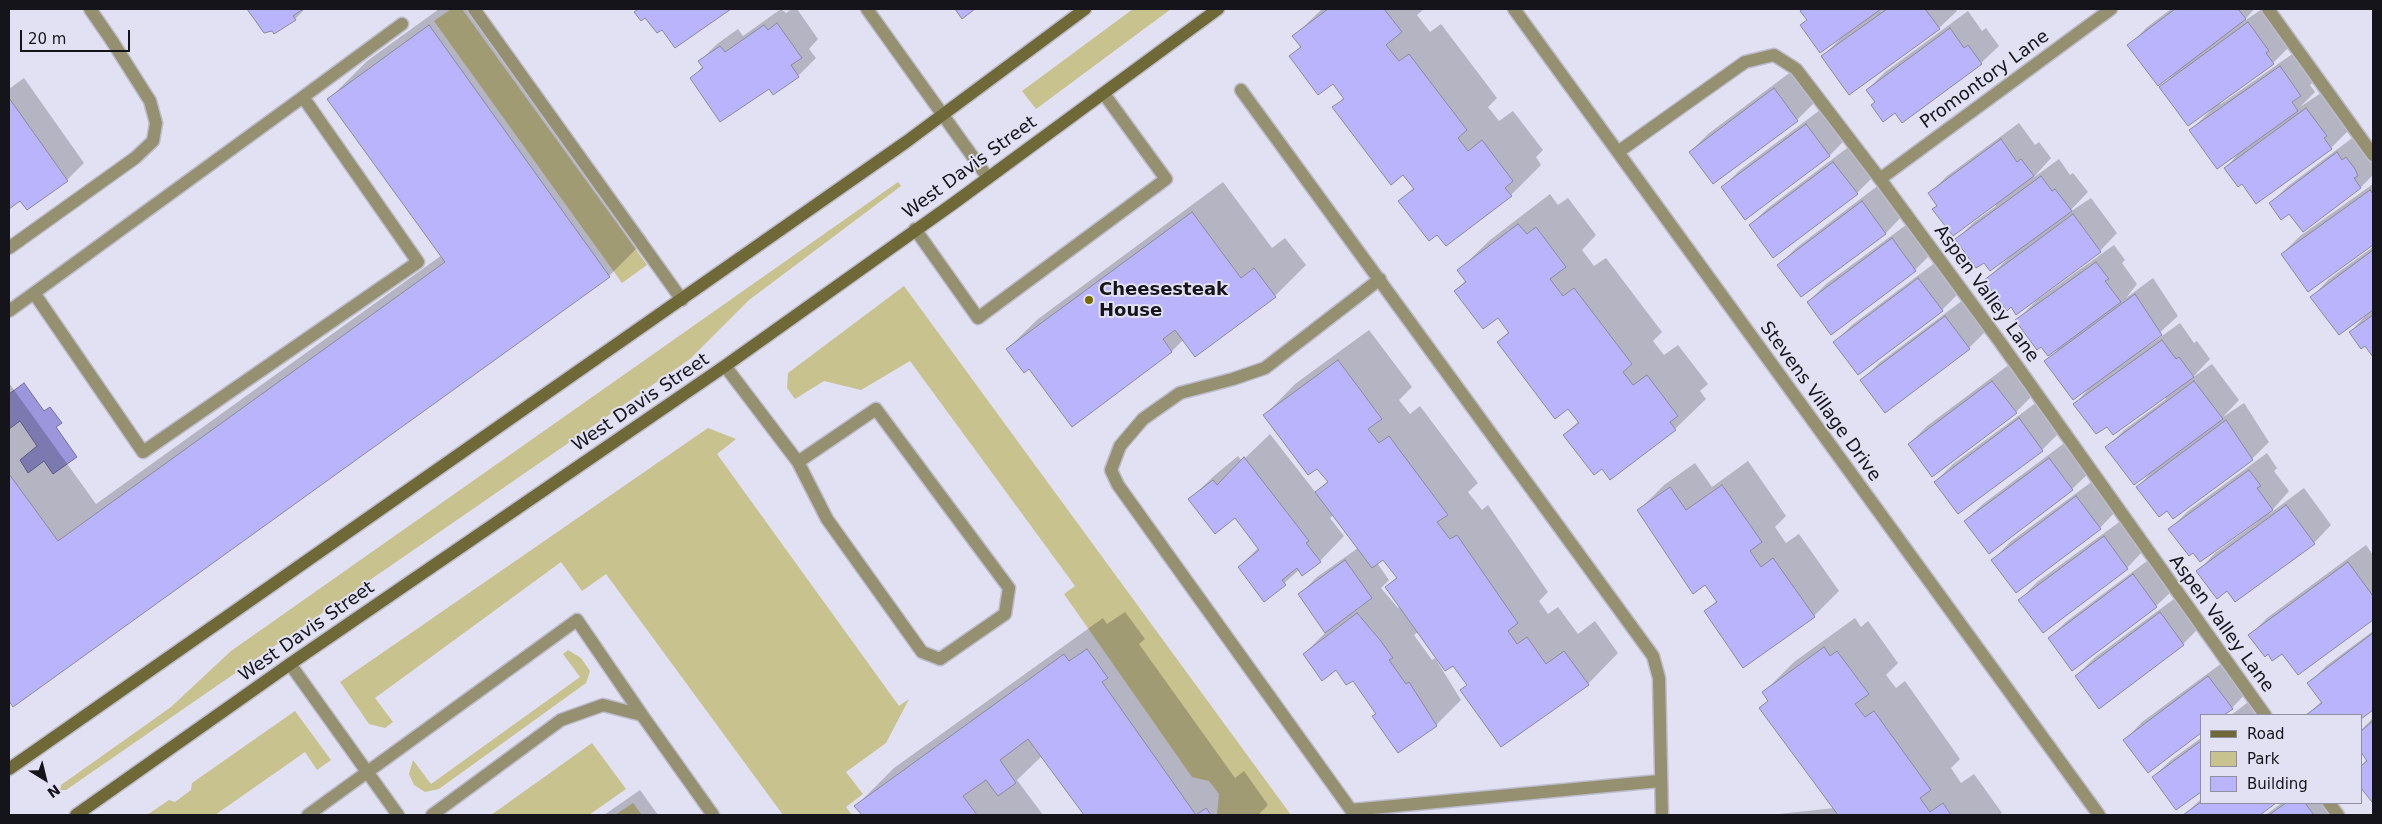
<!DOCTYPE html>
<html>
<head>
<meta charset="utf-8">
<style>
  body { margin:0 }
  #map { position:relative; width:2382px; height:824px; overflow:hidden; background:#e1e1f3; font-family:"DejaVu Sans",sans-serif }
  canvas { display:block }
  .frame { position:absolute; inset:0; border:10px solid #15141b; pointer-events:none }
  .legend { position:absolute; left:2200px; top:714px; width:162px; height:90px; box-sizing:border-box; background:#e1e1f3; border:1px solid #8f8f9d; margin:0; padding:6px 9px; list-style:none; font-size:15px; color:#15141b }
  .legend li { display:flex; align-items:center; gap:10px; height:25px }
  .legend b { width:25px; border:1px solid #8f8f9d }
  .north { position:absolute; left:20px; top:754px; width:50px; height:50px; -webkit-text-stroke:4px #e1e1f3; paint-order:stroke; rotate:144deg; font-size:14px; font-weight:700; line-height:20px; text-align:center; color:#15141b }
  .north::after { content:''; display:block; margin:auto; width:18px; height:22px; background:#15141b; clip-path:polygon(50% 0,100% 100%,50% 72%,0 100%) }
  .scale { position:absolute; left:20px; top:30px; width:110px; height:22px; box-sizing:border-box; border:2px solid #15141b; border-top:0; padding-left:6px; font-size:15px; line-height:18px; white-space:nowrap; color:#15141b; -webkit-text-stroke:4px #e1e1f3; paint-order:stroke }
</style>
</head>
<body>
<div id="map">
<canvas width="2382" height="824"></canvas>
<div class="frame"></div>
<ul class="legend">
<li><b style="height:6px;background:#6f6938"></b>Road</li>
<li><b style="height:14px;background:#c8c28f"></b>Park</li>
<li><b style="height:14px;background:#bab4fc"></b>Building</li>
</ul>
<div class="north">N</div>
<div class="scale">20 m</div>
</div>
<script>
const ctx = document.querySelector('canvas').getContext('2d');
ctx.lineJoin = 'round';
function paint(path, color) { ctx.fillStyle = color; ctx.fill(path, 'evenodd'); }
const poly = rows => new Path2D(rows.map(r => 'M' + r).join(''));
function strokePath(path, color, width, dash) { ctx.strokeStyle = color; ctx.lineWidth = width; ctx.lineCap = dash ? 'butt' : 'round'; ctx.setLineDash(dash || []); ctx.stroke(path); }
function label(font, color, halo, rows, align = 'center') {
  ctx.font = font + ' "DejaVu Sans",sans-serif'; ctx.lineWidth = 4; ctx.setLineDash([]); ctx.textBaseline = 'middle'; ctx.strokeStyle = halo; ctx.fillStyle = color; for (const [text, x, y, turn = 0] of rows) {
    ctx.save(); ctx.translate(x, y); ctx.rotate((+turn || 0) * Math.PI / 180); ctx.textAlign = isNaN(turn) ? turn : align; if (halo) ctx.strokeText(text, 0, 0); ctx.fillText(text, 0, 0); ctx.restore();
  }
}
const green = poly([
  [451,9,462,9,647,265,622,283,434,21],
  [1133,9,1171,9,1036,109,1022,91],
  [898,182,901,186,749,300,690,359,66,790,60,790,61,785,171,707,231,651],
  [904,286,1291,815,1217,815,1219,794,1209,781,1192,777,1064,594,1075,586,910,361,861,390,824,381,795,399,787,388,788,373],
  [708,428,736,439,717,454,899,706,909,699,886,743,846,772,863,794,846,807,852,815,783,815,606,574,582,591,561,562,375,698,393,722,385,728,369,724,340,682],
  [568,650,581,658,590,671,586,683,439,789,425,792,414,785,409,774,413,760,431,784,580,677,563,654],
  [295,711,331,760,317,770,305,752,215,815,147,815,169,800,175,802,191,790,192,783],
  [592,743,626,789,589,815,491,815],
  [633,803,642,815,615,815]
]);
const water = poly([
  [24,383,44,411,50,407,62,423,56,427,77,457,53,474,44,461,28,473,20,460,37,446,20,421,9,429,9,394,24,383]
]);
const shadow = poly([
  [249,9,305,9,295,19,265,32],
  [439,9,482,9,647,238,609,276,13,706,9,699,9,383,96,504,442,255,329,99,367,61],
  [639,9,728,9,675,47,662,28,636,12],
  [781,9,786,13,792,9,797,9,818,39,809,49,816,58,798,76,773,93,769,87,692,78,703,66,700,61,717,44,738,29,743,36],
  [1322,9,1424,9,1417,15,1430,32,1441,24,1497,98,1488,107,1499,121,1513,111,1543,150,1536,157,1541,165,1511,195,1438,233,1400,201,1414,187,1404,173,1334,108,1344,97,1333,82,1291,56,1301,46,1294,36],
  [1804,9,1955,9,1957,11,1939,28,1823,56,1843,36,1801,26,1808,19,1802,11],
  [2171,9,2254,9,2243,22,2262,9,2269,9,2290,46,2273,63,2219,102,2221,104,2298,50,2317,78,2310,85,2315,92,2300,107,2324,91,2348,131,2331,148,2242,182,2226,168,2241,150,2191,130,2211,110,2161,87,2174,74,2129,46,2146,28],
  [1968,11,1982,31,1986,28,1999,46,1981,63,1902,121,1895,111,1876,102,1867,90,1885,72],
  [1792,71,1815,102,1797,120,1714,182,1690,152,1708,134],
  [24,78,84,163,67,180,21,199,9,208,9,89],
  [1824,107,1847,138,1829,156,1722,188,1740,170],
  [2019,123,2035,145,2039,142,2051,158,2033,178,2059,159,2070,175,2073,173,2088,192,2067,214,2091,198,2117,233,2100,251,2011,305,1986,280,2007,259,1984,261,1957,239,1974,222,1996,206,1995,204,1934,209,1938,205,1930,193,1947,176],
  [2355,136,2373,163,2373,175,2361,187,2303,230,2289,212,2270,204,2288,186],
  [1851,145,1875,175,1857,193,1773,256,1750,225,1768,208],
  [1223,182,1272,248,1285,238,1306,265,1275,296,1195,355,1183,340,1172,351,1030,367,1007,349,1038,319],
  [1880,184,1903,215,1886,233,1801,296,1779,265,1796,248],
  [2373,184,2373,244,2308,290,2282,254,2300,236],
  [1550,194,1558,205,1568,198,1596,235,1582,250,1594,266,1606,258,1662,332,1653,341,1664,355,1678,345,1708,384,1700,391,1706,399,1675,429,1602,467,1564,435,1579,421,1568,407,1498,342,1509,331,1498,316,1455,291,1466,280,1459,270,1490,240],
  [1910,222,1933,252,1915,270,1832,333,1808,302,1826,284],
  [2114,245,2125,260,2122,263,2137,284,2126,298,2153,278,2178,316,2147,344,2148,346,2180,323,2194,343,2197,341,2210,359,2192,378,2212,364,2239,400,2223,417,2244,403,2269,442,2252,459,2167,509,2138,487,2153,470,2107,447,2124,430,2166,399,2165,397,2107,425,2075,404,2092,385,2045,362,2058,349,2017,320,2037,300],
  [2373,247,2373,355,2365,344,2350,332,2371,310,2312,297,2329,279],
  [1936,262,1959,293,1942,310,1835,342,1852,325],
  [1963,300,1986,331,1969,348,1862,380,1879,363],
  [1369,330,1412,387,1399,400,1410,414,1420,406,1478,483,1468,492,1482,510,1488,505,1548,592,1539,601,1548,614,1558,607,1578,634,1595,621,1618,653,1588,684,1462,690,1468,684,1453,664,1418,632,1414,635,1432,660,1435,658,1461,700,1436,725,1373,716,1377,713,1353,679,1336,668,1304,654,1326,632,1300,594,1317,577,1358,548,1333,515,1330,518,1344,536,1320,561,1299,570,1265,600,1239,567,1259,547,1235,517,1190,499,1215,475,1238,456,1242,461,1270,434,1316,493,1328,481,1317,467,1265,415,1295,384],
  [1384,558,1397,577,1386,587,1400,607,1398,608,1381,588,1389,580,1377,563],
  [2010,364,2034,394,2016,412,1932,475,1909,444,1927,426],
  [2037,402,2060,432,2042,450,1959,513,1935,482,1953,464],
  [2067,441,2090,472,2072,489,1989,552,1965,521,1983,504],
  [2267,453,2277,468,2274,471,2289,491,2269,514,2304,488,2331,525,2314,543,2227,590,2198,571,2215,553,2257,522,2256,520,2170,529,2188,511],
  [1748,461,1786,516,1775,527,1786,543,1799,534,1839,591,1814,616,1706,612,1717,600,1706,584,1639,510,1664,485,1695,463,1712,487],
  [2094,480,2117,510,2100,528,1993,560,2010,542],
  [2122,520,2144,550,2127,568,2020,600,2037,582],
  [2366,545,2373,555,2373,619,2299,674,2283,652,2268,653,2250,635,2267,618],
  [2151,558,2174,589,2156,606,2049,638,2067,621],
  [2178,596,2201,626,2183,644,2100,707,2076,676,2094,658],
  [1125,612,1145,639,1139,644,1235,778,1244,771,1268,805,1258,815,1085,815,1042,756,1017,780,1043,815,863,815,856,806,894,768,1103,618,1107,624],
  [1855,618,1861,627,1868,621,1898,663,1886,675,1896,688,1905,681,1960,759,1951,768,1961,783,1974,774,2002,813,1999,815,1769,815,1835,808,1760,708,1769,700,1764,692,1794,662],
  [2373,631,2373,709,2361,718,2361,715,2307,715,2322,701,2309,683,2326,666],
  [2226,660,2249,690,2232,708,2222,715,2201,715,2125,740,2142,722],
  [2255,697,2268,715,2231,715],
  [2373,718,2373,799,2372,800,2361,786,2361,766,2367,759,2361,750,2361,730],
  [2201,738,2201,790,2153,777,2171,760],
  [640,790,658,815,604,815],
  [2201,799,2201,803,2274,803,2258,815,2184,815],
  [2282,803,2332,803,2338,815,2265,815]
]);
const building = poly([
  [247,9,303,9,293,16,296,20,274,34,272,31,264,33,247,9],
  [638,9,731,9,675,48,662,30,657,33,645,18,641,21,634,12,638,9],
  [955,9,975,9,962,19,955,9],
  [1328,9,1384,9,1402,32,1386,45,1399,61,1409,54,1467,130,1458,138,1468,151,1482,140,1513,181,1505,188,1512,196,1446,246,1437,235,1429,241,1398,201,1414,189,1403,175,1391,185,1332,107,1344,99,1333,84,1318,95,1289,56,1301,47,1292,36,1328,9],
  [1803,9,1881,9,1820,53,1800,25,1807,20,1800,11,1803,9],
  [1887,9,1925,9,1940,29,1849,95,1821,56,1887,9],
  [2175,9,2238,9,2246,19,2158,86,2127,45,2175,9],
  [2248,22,2269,51,2266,53,2274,64,2188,126,2159,87,2248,22],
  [777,23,802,58,791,65,799,77,773,95,769,89,720,122,690,78,703,68,698,61,720,46,725,52,764,25,768,30,777,23],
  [429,25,610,277,13,707,9,701,9,474,58,541,445,262,327,99,429,25],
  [1950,28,1964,48,1968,45,1982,64,1902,123,1895,113,1883,122,1871,105,1875,102,1866,90,1950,28],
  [2280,66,2301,96,2292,102,2298,111,2217,169,2189,130,2280,66],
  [1774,88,1798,121,1713,184,1689,152,1774,88],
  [9,98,68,181,27,210,20,201,9,209,9,98],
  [2306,108,2327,136,2324,138,2332,149,2256,204,2242,184,2238,187,2224,168,2306,108],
  [1806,124,1830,156,1745,220,1721,187,1806,124],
  [2001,139,2017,162,2021,159,2034,176,1953,236,1932,209,1937,206,1928,193,2001,139],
  [2337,152,2342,160,2346,157,2355,169,2358,176,2354,178,2361,188,2303,232,2289,214,2281,220,2269,203,2337,152],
  [1833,162,1858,194,1773,258,1749,225,1833,162],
  [2041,176,2052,191,2055,189,2072,211,1990,271,1984,263,1976,268,1955,239,2041,176],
  [2370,190,2373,194,2373,245,2308,292,2281,254,2370,190],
  [1862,201,1886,234,1801,297,1777,265,1862,201],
  [1192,212,1241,278,1254,268,1276,297,1195,357,1175,330,1163,339,1172,352,1072,427,1029,369,1024,373,1006,349,1192,212],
  [2073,214,2101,252,2016,315,2011,307,2007,311,1984,280,2073,214],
  [1518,224,1527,234,1536,227,1566,267,1550,279,1563,296,1574,288,1632,364,1623,372,1633,385,1647,375,1678,416,1670,422,1676,430,1610,480,1602,469,1594,475,1563,435,1579,423,1568,409,1555,419,1497,342,1509,333,1498,318,1483,329,1454,291,1466,282,1457,270,1518,224],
  [1892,238,1916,271,1831,335,1807,302,1892,238],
  [2373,250,2373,310,2339,335,2310,297,2373,250],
  [2096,262,2109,279,2105,281,2121,302,2048,356,2041,347,2037,350,2015,320,2096,262],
  [1918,278,1943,311,1858,375,1833,342,1918,278],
  [2135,294,2162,335,2073,400,2044,361,2135,294],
  [2373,315,2373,357,2365,346,2361,349,2349,332,2373,315],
  [1945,316,1970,349,1885,413,1860,380,1945,316],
  [2162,340,2176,359,2179,357,2194,377,2113,435,2107,427,2096,434,2073,404,2162,340],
  [1338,360,1382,419,1368,429,1379,443,1389,436,1448,515,1437,522,1450,539,1457,535,1518,623,1508,631,1517,644,1527,637,1546,664,1564,651,1589,685,1501,747,1460,690,1467,685,1453,666,1445,671,1385,587,1397,578,1383,560,1372,568,1315,492,1328,482,1317,469,1308,475,1263,415,1338,360],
  [1992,381,2017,413,1932,477,1908,444,1992,381],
  [2194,381,2223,419,2134,485,2105,447,2194,381],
  [2019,418,2043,451,1958,514,1934,482,2019,418],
  [2226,420,2253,460,2173,519,2167,511,2159,517,2136,487,2226,420],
  [1244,457,1309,541,1306,543,1321,562,1302,576,1297,568,1282,580,1286,585,1264,602,1238,567,1259,550,1235,518,1215,534,1188,499,1213,480,1217,485,1244,457],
  [2049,458,2073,490,1989,554,1964,521,2049,458],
  [2249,470,2261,486,2257,488,2273,510,2200,562,2193,553,2189,556,2168,529,2249,470],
  [1722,485,1762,542,1750,551,1761,567,1773,558,1815,617,1743,668,1704,611,1717,602,1705,585,1693,594,1637,510,1670,487,1686,510,1722,485],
  [2076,496,2101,529,2016,593,1991,560,2076,496],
  [2286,505,2315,544,2235,602,2227,591,2217,599,2196,571,2286,505],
  [2104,536,2128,569,2043,633,2018,600,2104,536],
  [1345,560,1372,598,1325,633,1298,594,1345,560],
  [2348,562,2373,596,2373,620,2298,675,2282,654,2272,661,2268,654,2265,657,2248,635,2348,562],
  [2133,574,2157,607,2072,671,2048,638,2133,574],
  [2160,612,2184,645,2099,709,2075,676,2160,612],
  [1357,613,1380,640,1393,658,1389,660,1406,684,1409,682,1437,726,1398,753,1372,716,1376,714,1353,681,1346,685,1336,670,1322,681,1303,654,1357,613],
  [2373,633,2373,710,2361,719,2361,715,2306,715,2322,703,2307,683,2373,633],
  [1824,647,1830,656,1837,651,1869,694,1855,704,1865,717,1874,711,1931,790,1920,798,1930,812,1943,803,1951,815,1838,815,1759,708,1768,701,1762,692,1824,647],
  [1087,649,1108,678,1102,682,1196,815,1206,808,1211,815,1084,815,1028,739,1000,760,1016,783,998,796,986,780,963,796,977,815,862,815,854,806,1064,654,1069,661,1087,649],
  [2208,676,2233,709,2224,715,2201,715,2201,733,2148,773,2123,740,2208,676],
  [2373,721,2373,801,2372,802,2361,788,2361,766,2367,761,2361,752,2361,731,2373,721],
  [2201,741,2201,792,2176,810,2152,777,2201,741],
  [2201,802,2201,803,2276,803,2260,815,2183,815,2201,802],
  [2286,803,2305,803,2314,815,2269,815,2286,803]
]);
const service = poly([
  [474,9,682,300],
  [1241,90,1653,656,1659,678,1662,815],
  [915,229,978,318,1166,179,1104,94],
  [9,248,135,158,153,141,156,123,150,101,112,41],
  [1380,279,1265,368,1233,379,1180,393,1143,419,1120,446,1111,470,1118,485,1351,810,1660,781],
  [34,293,303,97],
  [9,311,34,293,143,452,418,262,303,97,402,24],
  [725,366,798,462,876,409,1009,588,1005,614,940,659,922,652,827,519,798,462],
  [290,664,398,815],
  [308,815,577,620,642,715],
  [432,815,561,720,603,705,642,715,713,815]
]);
const minor = poly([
  [90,9,112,41],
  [867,9,988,178],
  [1514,9,2099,815],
  [2268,9,2373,155],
  [1618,152,1745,62,1774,55,1796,69,1880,179,2000,342,2265,715],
  [1880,179,2111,9],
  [2329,803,2338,815]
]);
const secondary = poly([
  [9,769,906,142,1085,9],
  [76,815,290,664,725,366,954,203,1218,9]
]);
const markers = [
  [1089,300,5,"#766b03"]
];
const streetNames = [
  ["Promontory Lane",1985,80,-36],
  ["West Davis Street",970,168,-36],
  ["Aspen Valley Lane",1986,294,54],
  ["Stevens Village Drive",1820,402,54],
  ["West Davis Street",641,403,-34],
  ["Aspen Valley Lane",2221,624,54],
  ["West Davis Street",307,632,-35]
];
const poiNames = [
  ["Cheesesteak",1099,290],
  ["House",1099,311]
];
paint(green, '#c8c28f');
paint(water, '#9c96dc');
strokePath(water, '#746fa2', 1);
paint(shadow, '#0003');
paint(building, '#bab4fc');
strokePath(building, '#8a899a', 1);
strokePath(service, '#bcbccc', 15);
strokePath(minor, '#bcbccc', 15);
strokePath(secondary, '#bcbccc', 15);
strokePath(service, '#949070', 12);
strokePath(minor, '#949070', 12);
strokePath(secondary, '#6f6938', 12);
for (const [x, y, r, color] of markers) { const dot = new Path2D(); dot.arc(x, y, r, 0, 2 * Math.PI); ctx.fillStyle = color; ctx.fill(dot); strokePath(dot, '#e1e1f3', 2); }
label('18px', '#15141b', '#e1e1f3', streetNames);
label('bold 18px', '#15141b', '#e1e1f3', poiNames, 'left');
</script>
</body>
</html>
